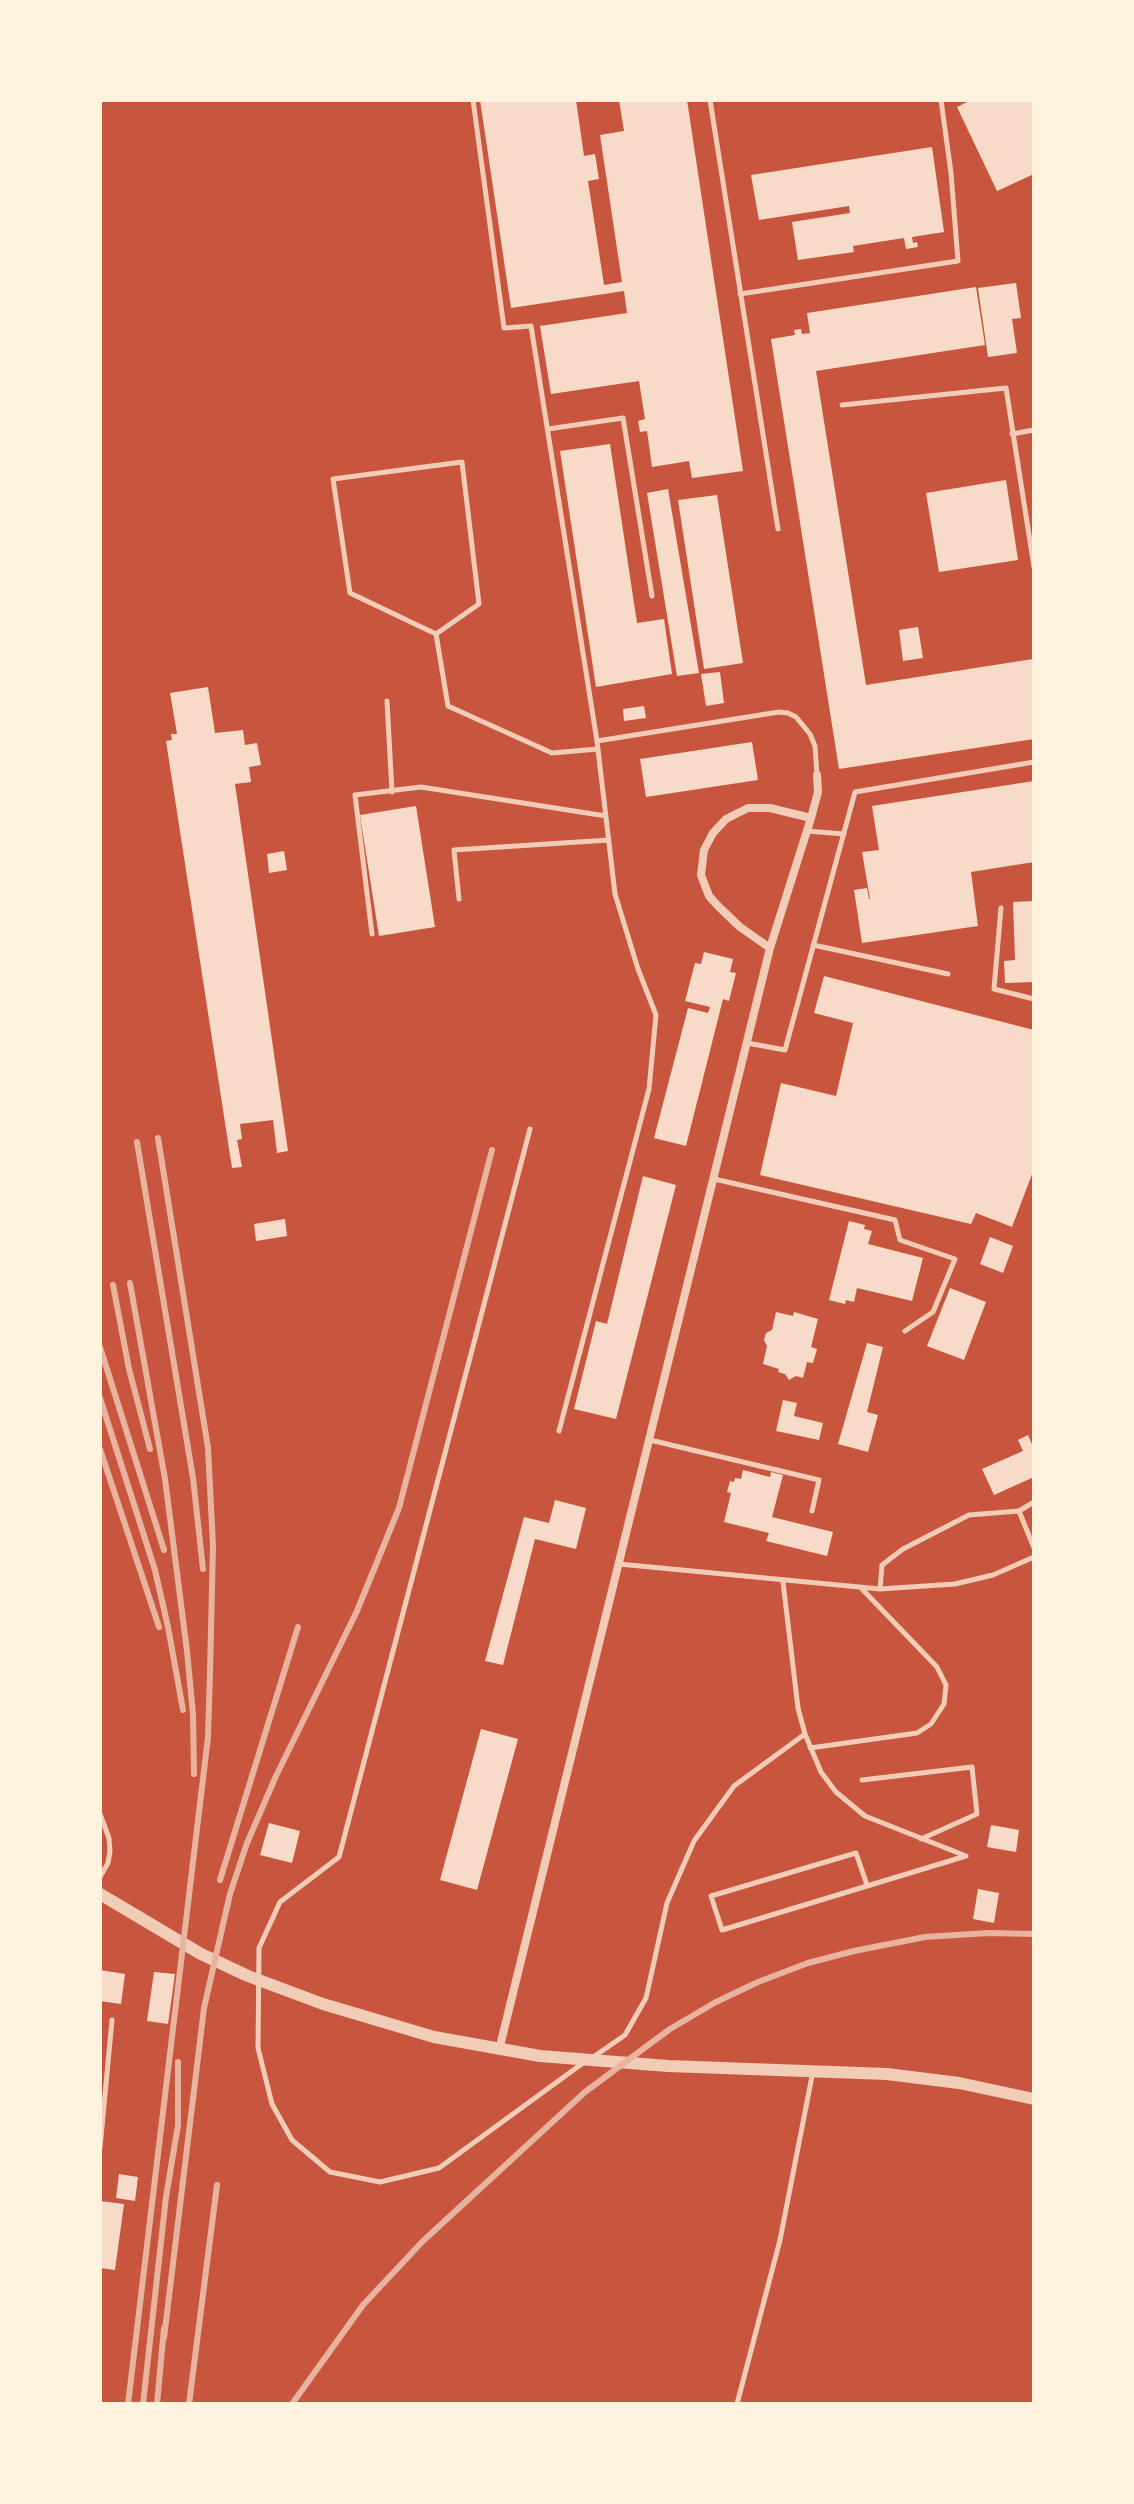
<!DOCTYPE html>
<html>
<head>
<meta charset="utf-8">
<style>
  body { margin:0 }
  #map { position:relative; width:1134px; height:2504px; overflow:hidden; background:#c8553d; font-family:Quicksand,sans-serif }
  canvas { display:block }
  .frame { position:absolute; inset:0; border:102px solid #fff3e0; pointer-events:none }
</style>
</head>
<body>
<div id="map">
<canvas width="1134" height="2504"></canvas>
<div class="frame"></div>
</div>
<script>
const ctx = document.querySelector('canvas').getContext('2d');
ctx.lineJoin = 'round';
function paint(path, color) { ctx.fillStyle = color; ctx.fill(path, 'evenodd'); }
const poly = rows => new Path2D(rows.map(r => 'M' + r).join(''));
function strokePath(path, color, width, dash) { ctx.strokeStyle = color; ctx.lineWidth = width; ctx.lineCap = dash ? 'butt' : 'round'; ctx.setLineDash(dash || []); ctx.stroke(path); }
const building = poly([
  [480,100,576,100,584,156,595,154,599,179,588,181,604,285,622,282,600,135,624,131,619,100,687,100,743,471,692,478,689,461,652,467,647,431,640,432,638,421,645,419,639,381,551,394,540,326,627,313,624,291,511,308],
  [971,100,1034,100,1034,174,997,191,957,107],
  [932,147,944,232,912,237,913,243,917,242,918,247,906,249,904,238,853,246,854,252,798,260,792,222,850,213,849,206,759,220,751,175],
  [1016,283,1021,318,1012,319,1017,353,988,357,978,288],
  [976,287,985,345,816,371,866,685,1033,659,1034,739,839,769,771,339,795,335,794,330,801,329,802,334,810,333,807,313],
  [610,444,637,623,664,619,672,674,596,687,560,451],
  [1006,480,1018,560,939,572,926,493],
  [668,489,699,673,677,676,647,493],
  [717,495,743,663,704,669,678,500],
  [918,627,923,658,903,661,899,630],
  [720,672,724,703,706,706,701,674],
  [208,687,215,733,243,730,245,745,257,743,261,765,249,767,251,782,235,784,288,1151,277,1153,273,1120,240,1124,242,1139,237,1140,242,1167,232,1168,166,741,172,740,171,734,177,734,170,693],
  [644,706,646,718,624,721,623,709],
  [752,742,758,780,646,797,640,759],
  [1034,781,1034,862,971,872,978,926,862,943,854,890,867,888,869,899,870,899,862,852,879,850,872,806],
  [416,806,435,927,379,936,360,815],
  [284,851,287,870,269,873,267,854],
  [1034,901,1034,982,1005,983,1004,961,1015,960,1013,902],
  [704,952,733,959,730,972,736,973,729,1001,723,999,686,1146,654,1138,688,1008,708,1013,710,1007,685,1001,695,963,701,964],
  [824,976,1034,1030,1034,1169,1012,1227,976,1213,971,1224,760,1175,781,1083,836,1096,853,1023,814,1013],
  [643,1176,676,1185,616,1419,574,1409,596,1321,607,1324],
  [285,1219,287,1236,256,1241,254,1224],
  [849,1221,865,1225,864,1229,872,1231,868,1244,923,1258,912,1301,857,1288,854,1302,846,1300,845,1304,829,1300],
  [990,1237,1013,1246,1003,1273,980,1264],
  [950,1288,986,1302,964,1360,927,1346],
  [776,1312,793,1316,794,1312,818,1319,811,1347,817,1349,813,1363,807,1362,803,1378,796,1376,789,1380,785,1374,778,1372,779,1369,763,1364,767,1346,764,1340,766,1333,772,1330],
  [867,1343,883,1347,867,1412,878,1415,868,1452,838,1444],
  [783,1400,797,1403,794,1416,823,1423,819,1440,776,1431],
  [1028,1435,1034,1449,1034,1477,994,1495,982,1469,1023,1451,1018,1440],
  [743,1470,770,1477,771,1472,783,1475,772,1517,833,1532,827,1556,766,1541,769,1533,724,1522,731,1493,727,1492,730,1481,734,1482,735,1478,741,1479],
  [555,1500,586,1508,576,1549,535,1539,503,1665,485,1661,524,1517,549,1523],
  [481,1729,518,1739,477,1890,440,1880],
  [269,1823,300,1831,292,1863,260,1855],
  [991,1825,1019,1830,1016,1852,987,1847],
  [978,1889,999,1893,994,1923,973,1919],
  [100,1970,125,1974,121,2004,100,2001],
  [154,1972,175,1974,168,2024,147,2021],
  [119,2174,138,2177,135,2201,116,2198],
  [100,2201,124,2204,115,2270,100,2268]
]);
const service = poly([
  [473,100,504,328,531,326,597,741,779,712,788,713,796,717,810,734,815,746,817,775],
  [710,100,778,529],
  [740,294,958,261,951,173,941,100],
  [842,405,1006,388,1034,567],
  [548,429,623,418,652,596],
  [1012,434,1034,430],
  [436,634,479,604,462,462,333,479,350,593,436,634,448,706,552,753,598,749],
  [387,701,392,792],
  [807,831,844,834],
  [459,899,454,850,609,840],
  [1001,908,994,989,1034,999],
  [372,934,355,795,421,787,606,816],
  [813,945,948,974],
  [747,1043,785,1050,855,792,1034,762],
  [530,1129,339,1857,280,1902,259,1948,258,2048,272,2104,292,2140,330,2172,380,2182,439,2168,583,2063],
  [714,1179,895,1220,900,1240,955,1259,933,1312,905,1331],
  [559,1431,649,1089,656,1015,638,969,615,894,597,741],
  [650,1440,819,1480,812,1511],
  [1019,1511,1034,1548],
  [619,1564,880,1589,955,1584,993,1575,1034,1557],
  [783,1582,798,1708,805,1734,821,1772,836,1792,865,1816,966,1856],
  [880,1589,882,1565,903,1549,969,1515,1019,1511,1034,1502],
  [810,1748,917,1733,931,1724,944,1704,946,1685,937,1667,862,1589],
  [862,1780,972,1767,977,1814,921,1839],
  [100,1814,109,1838,110,1851,108,1863,100,1877],
  [867,1885,856,1853,711,1896,722,1930,966,1856],
  [592,2058,625,2035,646,1998,667,1903,694,1841,734,1786,805,1734],
  [100,2148,112,2020],
  [737,2404,780,2240,813,2071]
]);
const minor = poly([
  [811,818,818,792,817,775],
  [499,2050,770,948,811,818,770,808,748,808,726,819,713,833,704,850,701,875,709,896,718,906,740,927,770,948]
]);
const tertiary = poly([
  [100,1894,201,1954,248,1976,323,2004,434,2037,540,2056,668,2066,887,2074,959,2083,1034,2099]
]);
const rail = poly([
  [137,1142,193,1478,203,1569],
  [130,1283,165,1479,187,1651,193,1714,194,1774],
  [113,1285,129,1369,150,1449],
  [100,1347,164,1550],
  [100,1398,155,1570,168,1627,183,1710],
  [100,1449,159,1627],
  [220,1880,298,1627],
  [164,2338,204,2008,230,1894,247,1843,276,1776,357,1611,399,1508,492,1150],
  [128,2404,208,1737,210,1672,213,1546,208,1448,158,1138],
  [143,2404,166,2197,178,2125,178,2062],
  [157,2404,164,2328],
  [189,2404,217,2185],
  [292,2404,363,2305,423,2241,585,2092,670,2029,716,2002,758,1982,808,1963,854,1951,925,1937,988,1933,1034,1934]
]);
paint(building, '#f7dbc8');
strokePath(service, '#f1ccb7', 5);
strokePath(minor, '#f1ccb7', 8);
strokePath(tertiary, '#f1ccb7', 12);
strokePath(rail, '#e9b49f', 6);
</script>
</body>
</html>
